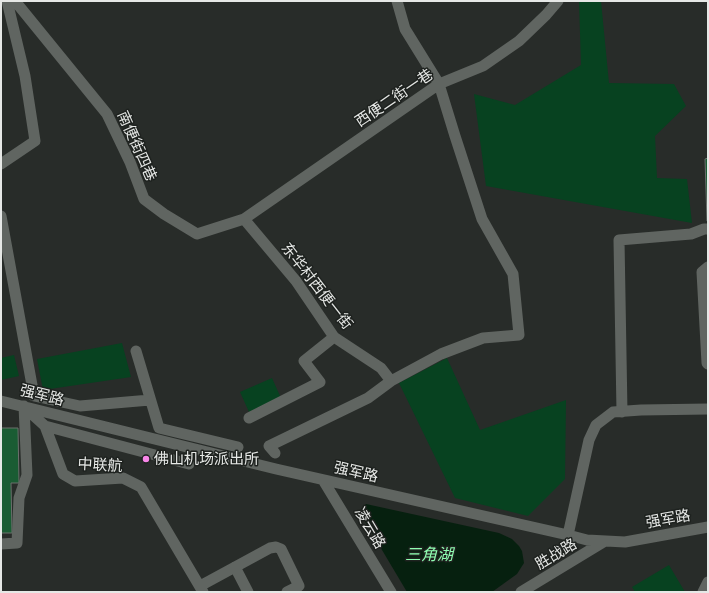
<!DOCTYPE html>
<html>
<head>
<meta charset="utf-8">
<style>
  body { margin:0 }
  #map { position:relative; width:709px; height:593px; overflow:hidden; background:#282c29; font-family:"Exo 2",sans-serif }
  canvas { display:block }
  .frame { position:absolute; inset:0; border:2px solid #e6e8e6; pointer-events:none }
</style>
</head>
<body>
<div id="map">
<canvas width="709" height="593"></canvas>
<div class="frame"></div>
</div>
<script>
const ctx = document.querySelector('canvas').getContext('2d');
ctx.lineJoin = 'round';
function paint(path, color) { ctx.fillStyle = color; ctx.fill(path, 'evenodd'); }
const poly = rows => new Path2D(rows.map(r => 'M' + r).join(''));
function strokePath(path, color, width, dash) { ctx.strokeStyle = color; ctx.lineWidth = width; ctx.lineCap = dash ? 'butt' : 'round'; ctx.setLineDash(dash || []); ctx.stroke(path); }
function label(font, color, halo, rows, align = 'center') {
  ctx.font = font + ' "Exo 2","Noto Sans SC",sans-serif'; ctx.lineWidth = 3; ctx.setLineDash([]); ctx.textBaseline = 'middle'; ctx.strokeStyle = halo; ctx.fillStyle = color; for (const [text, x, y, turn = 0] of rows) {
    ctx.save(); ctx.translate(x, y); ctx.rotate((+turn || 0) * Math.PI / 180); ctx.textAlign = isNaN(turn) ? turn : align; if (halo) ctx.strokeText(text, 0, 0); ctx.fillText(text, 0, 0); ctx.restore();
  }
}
const green = poly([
  [579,1,601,1,609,83,674,84,686,106,655,136,657,178,687,179,692,223,486,186,474,94,515,105,581,65],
  [122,343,131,377,43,390,37,359],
  [14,355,19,376,1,380,1,358],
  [447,358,480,430,566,400,565,479,528,516,455,498,399,383],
  [272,378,281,398,249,412,240,392],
  [669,565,685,592,635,592,632,587]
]);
const water = poly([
  [366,504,499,533,512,539,519,546,522,551,524,563,517,574,492,592,407,592,360,513,362,508]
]);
const building = poly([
  [708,158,708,221,707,221,705,159,708,158],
  [1,428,18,428,19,483,11,483,12,533,1,533,1,428]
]);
const minor = poly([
  [15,1,107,114,130,162,144,199,164,214,197,234,244,219,439,84,483,66,519,41,546,15,558,1],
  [1,164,35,141,25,76,7,1],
  [1,216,34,396,80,406,150,400],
  [244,219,296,281,334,337,381,368,391,381],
  [708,267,702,272,707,363,708,364],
  [136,351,159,428,238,447],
  [1,401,276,469,568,535,587,540,625,542,708,527],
  [24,407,45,426,63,474,75,481,123,478,141,487,203,592],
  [622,412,619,240,691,234,704,229,708,229],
  [249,418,320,382,304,361,334,337],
  [45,426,189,464],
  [275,453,269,446,368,398,391,381,441,354,483,338,519,335,513,274,482,219,455,136,439,84,405,29,397,1],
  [323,480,391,592],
  [568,535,589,440,596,425,613,412,641,410,708,409],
  [1,544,17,543,19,498,27,475,24,406],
  [235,567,248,592],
  [200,586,270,548,276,547,281,549,299,586,287,592],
  [521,592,605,541],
  [703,592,708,582]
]);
const markers = [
  [146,459,4,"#f987e9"]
];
const streetNames = [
  ["西便二街一巷",394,98,-34],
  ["南便街四巷",137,146,66],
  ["东华村西便一街",317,286,52],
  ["强军路",42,395,14],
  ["中联航",100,465,3],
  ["强军路",356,472,13],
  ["强军路",668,519,-10],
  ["凌云路",370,528,59],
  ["胜战路",556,554,-31]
];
const poiNames = [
  ["佛山机场派出所",154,459]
];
const waterNames = [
  ["三角湖",429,555]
];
paint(green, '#074220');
paint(water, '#06200f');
paint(building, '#1a5c33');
strokePath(building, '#6b706d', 1);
strokePath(minor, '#606561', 11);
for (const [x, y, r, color] of markers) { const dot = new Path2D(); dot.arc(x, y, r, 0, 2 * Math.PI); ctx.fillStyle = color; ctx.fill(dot); strokePath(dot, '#1e221f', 1.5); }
label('15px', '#e6e8e6', '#1e221f', streetNames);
label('15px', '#e6e8e6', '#1e221f', poiNames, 'left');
label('italic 16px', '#8ffdb1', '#1e221f', waterNames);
</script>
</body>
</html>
